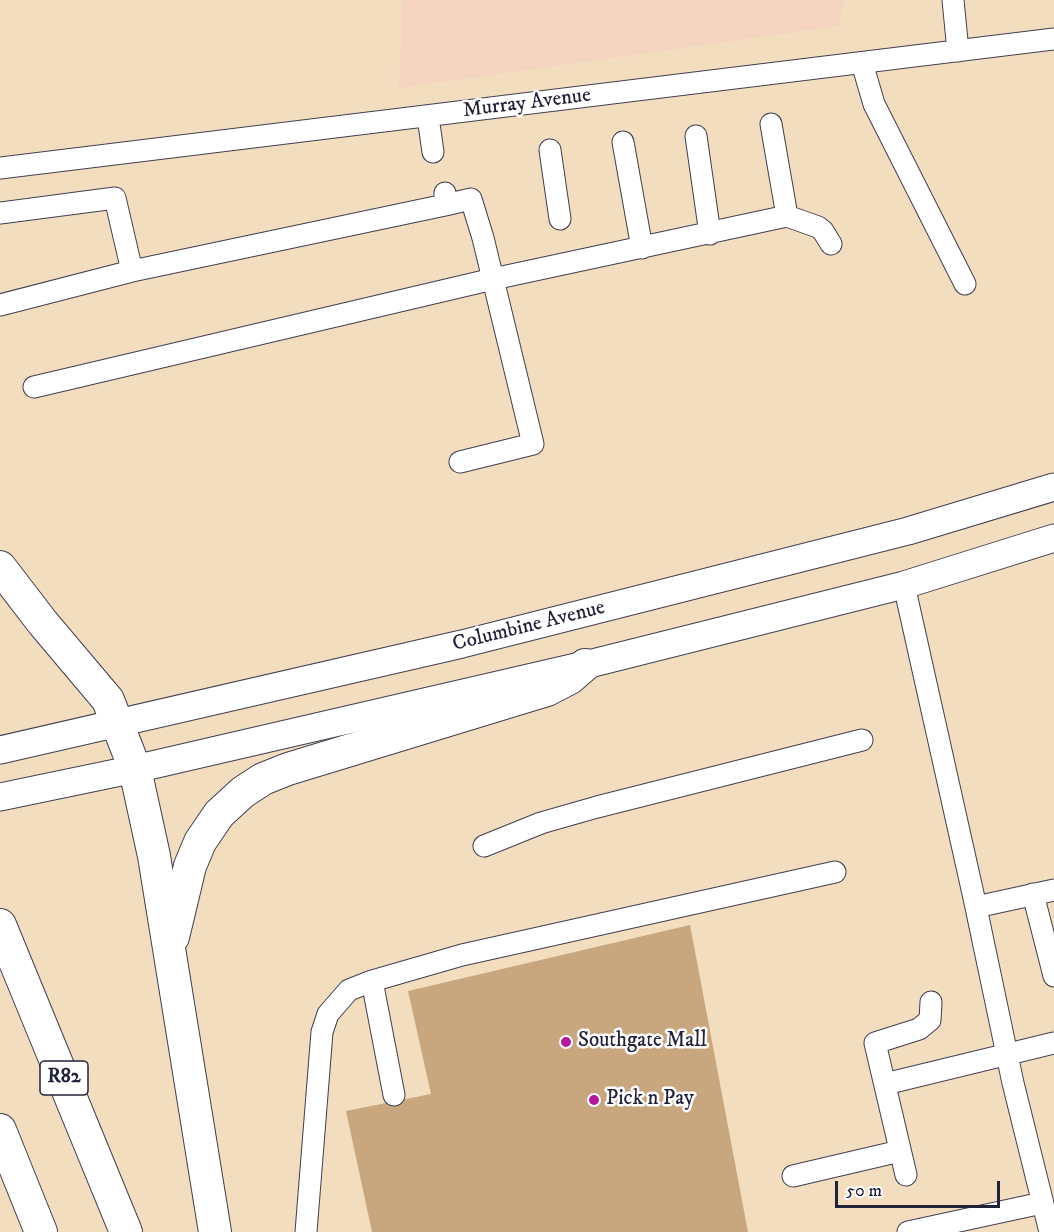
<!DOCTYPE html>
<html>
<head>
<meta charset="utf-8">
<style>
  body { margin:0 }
  #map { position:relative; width:1054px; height:1232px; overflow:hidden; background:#f3ddbf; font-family:"IM FELL DW Pica",serif }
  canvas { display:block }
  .scale { position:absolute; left:835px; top:1181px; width:165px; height:27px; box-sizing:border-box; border:3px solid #22223b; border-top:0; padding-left:8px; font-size:18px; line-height:21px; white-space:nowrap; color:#22223b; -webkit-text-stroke:4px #fff; paint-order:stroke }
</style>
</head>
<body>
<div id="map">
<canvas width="1054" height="1232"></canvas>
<div class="scale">50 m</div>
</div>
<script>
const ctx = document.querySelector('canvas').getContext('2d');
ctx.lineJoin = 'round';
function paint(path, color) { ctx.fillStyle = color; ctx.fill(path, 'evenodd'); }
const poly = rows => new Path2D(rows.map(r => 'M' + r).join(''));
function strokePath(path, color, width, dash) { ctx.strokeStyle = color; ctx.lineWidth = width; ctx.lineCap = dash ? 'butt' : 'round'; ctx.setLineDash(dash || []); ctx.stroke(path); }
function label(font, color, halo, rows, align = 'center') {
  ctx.font = font + ' "IM FELL DW Pica",serif'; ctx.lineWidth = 5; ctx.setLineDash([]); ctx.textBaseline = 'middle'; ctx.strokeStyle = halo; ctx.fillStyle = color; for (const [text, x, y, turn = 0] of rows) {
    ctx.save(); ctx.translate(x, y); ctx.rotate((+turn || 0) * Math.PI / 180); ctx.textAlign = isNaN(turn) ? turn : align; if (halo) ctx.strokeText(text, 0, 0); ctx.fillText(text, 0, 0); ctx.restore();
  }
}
const built = poly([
  [403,0,844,0,839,26,399,88]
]);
const building = poly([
  [690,925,748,1232,372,1232,346,1111,431,1094,408,991]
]);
const minor = poly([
  [953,0,958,51],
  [862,63,874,104,965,284],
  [428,117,433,152],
  [771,124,787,216],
  [696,136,710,234],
  [623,142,642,248],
  [550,150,560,219],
  [0,168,1054,39],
  [445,193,445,205,471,199,483,238,533,444,460,462],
  [0,213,115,198,132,271],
  [0,305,132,271,445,205],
  [34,387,493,279,787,216,818,227,823,231,831,244],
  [904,585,974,898,1013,1083,1050,1232],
  [484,846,541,823,597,807,862,740],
  [1033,894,1054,976],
  [976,907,1054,890],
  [372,981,394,1095],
  [885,1084,1054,1043],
  [906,1175,875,1043,919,1029,930,1020,931,1002],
  [793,1176,900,1151],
  [306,1232,322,1032,328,1014,349,990,372,981,462,955,835,872],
  [908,1232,1042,1203]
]);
const major = poly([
  [0,750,462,644,908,531,1054,487],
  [0,797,135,769,585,665,904,585,1054,538]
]);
const highway = poly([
  [0,567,43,623,108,700,135,769,154,856,215,1232],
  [0,925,126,1232],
  [173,937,190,866,200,842,219,814,243,792,263,779,288,769,547,690,570,678,585,665],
  [0,1130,41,1232]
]);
const markers = [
  [566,1042,6,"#b5179e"],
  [594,1100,6,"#b5179e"]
];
const shields = [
  [64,1078,48]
];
const shieldNames = [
  ["R82",64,1078]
];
const streetNames = [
  ["Murray Avenue",527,104,-7],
  ["Columbine Avenue",529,627,-14]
];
const poiNames = [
  ["Southgate Mall",578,1042],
  ["Pick n Pay",606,1100]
];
paint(built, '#f4d4bf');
paint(building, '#c8a77e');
strokePath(minor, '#413e4f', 23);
strokePath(major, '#413e4f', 29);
strokePath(highway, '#413e4f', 34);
strokePath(minor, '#fff', 21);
strokePath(major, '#fff', 27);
strokePath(highway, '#fff', 32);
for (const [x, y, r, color] of markers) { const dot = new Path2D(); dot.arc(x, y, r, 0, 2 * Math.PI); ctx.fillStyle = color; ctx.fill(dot); strokePath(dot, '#fff', 2); }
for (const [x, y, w] of shields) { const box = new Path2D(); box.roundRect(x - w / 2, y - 17, w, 34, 4.5); ctx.fillStyle = '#fff'; ctx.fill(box); strokePath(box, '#22223b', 1.5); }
label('bold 20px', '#22223b', null, shieldNames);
label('21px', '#22223b', '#fff', streetNames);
label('21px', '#22223b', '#fff', poiNames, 'left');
</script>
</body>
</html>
